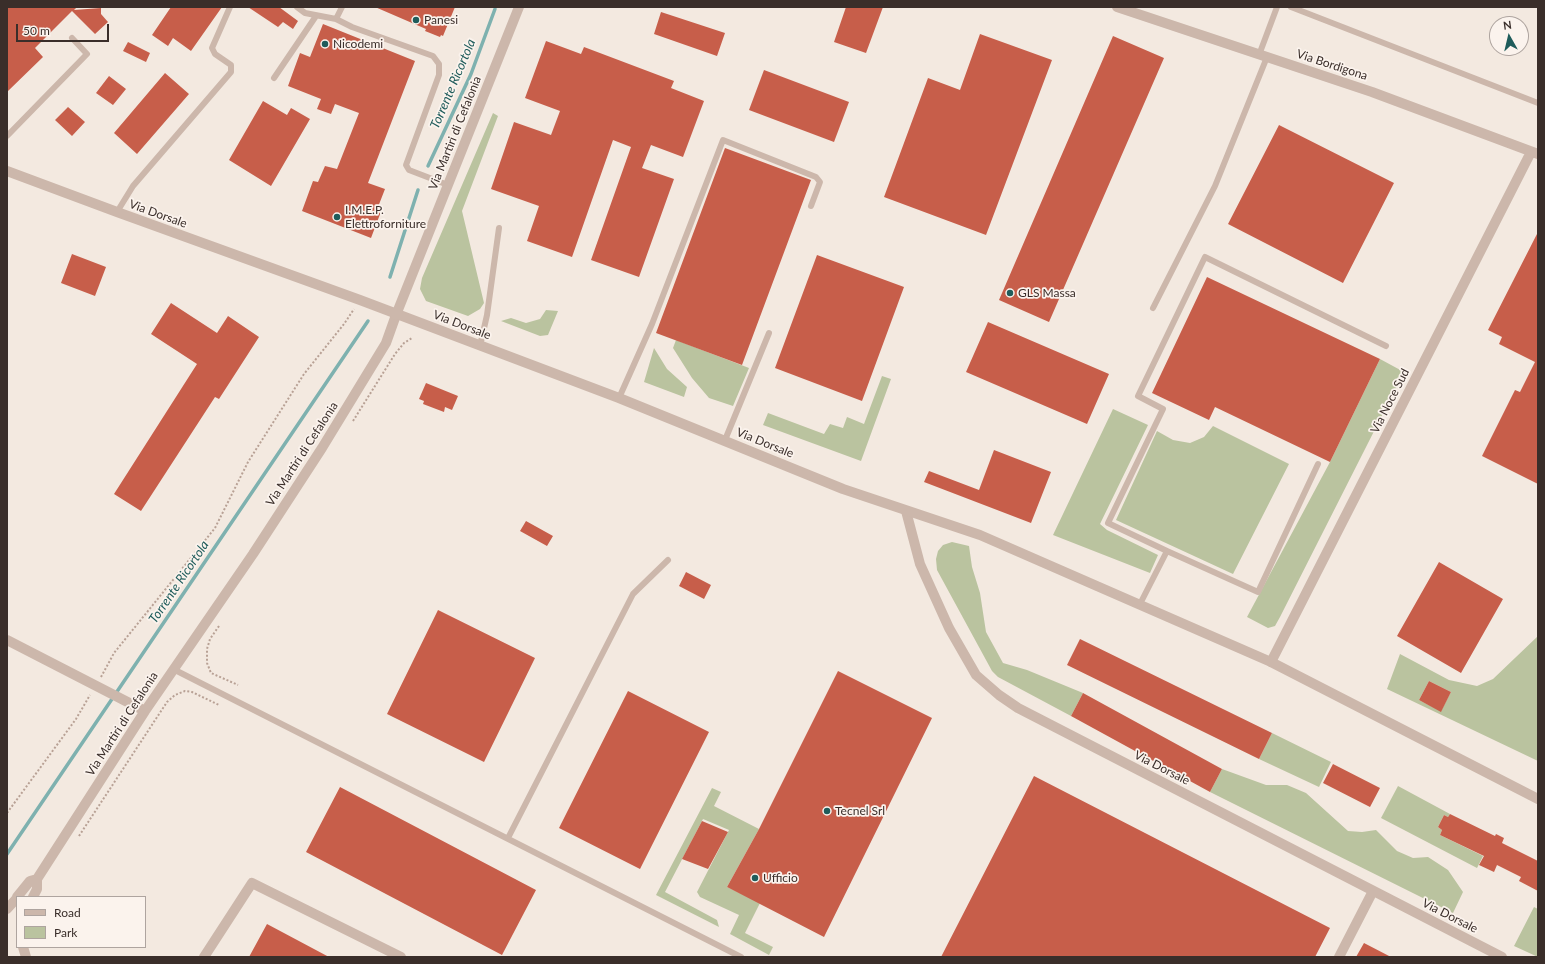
<!DOCTYPE html>
<html>
<head>
<meta charset="utf-8">
<style>
  body { margin:0 }
  #map { position:relative; width:1545px; height:964px; overflow:hidden; background:#f3e9e0; font-family:Lato,sans-serif }
  canvas { display:block }
  .frame { position:absolute; inset:0; border:8px solid #3a2e2a; pointer-events:none }
  .legend { position:absolute; left:16px; top:896px; width:130px; height:52px; box-sizing:border-box; background:#fbf3ed; border:1px solid #aea49f; margin:0; padding:5px 7px; list-style:none; font-size:12px; color:#3a2e2a }
  .legend li { display:flex; align-items:center; gap:8px; height:20px }
  .legend b { width:20px; border:1px solid #aea49f }
  .north { position:absolute; left:1489px; top:16px; width:40px; height:40px; box-sizing:border-box; background:#fbf3ed; border:1px solid #aea49f; border-radius:50%; rotate:352deg; font-size:11px; font-weight:700; line-height:16px; text-align:center; color:#3a2e2a }
  .north::after { content:''; display:block; margin:auto; width:14px; height:18px; background:#1f5c5b; clip-path:polygon(50% 0,100% 100%,50% 72%,0 100%) }
  .scale { position:absolute; left:16px; top:24px; width:93px; height:18px; box-sizing:border-box; border:2px solid #3a2e2a; border-top:0; padding-left:5px; font-size:12px; line-height:14px; white-space:nowrap; color:#3a2e2a; -webkit-text-stroke:3px #fbf3ed; paint-order:stroke }
</style>
</head>
<body>
<div id="map">
<canvas width="1545" height="964"></canvas>
<div class="frame"></div>
<ul class="legend">
<li><b style="height:5px;background:#ccb7ab"></b>Road</li>
<li><b style="height:11px;background:#bac39f"></b>Park</li>
</ul>
<div class="north">N</div>
<div class="scale">50 m</div>
</div>
<script>
const ctx = document.querySelector('canvas').getContext('2d');
ctx.lineJoin = 'round';
function paint(path, color) { ctx.fillStyle = color; ctx.fill(path, 'evenodd'); }
const poly = rows => new Path2D(rows.map(r => 'M' + r).join(''));
function strokePath(path, color, width, dash) { ctx.strokeStyle = color; ctx.lineWidth = width; ctx.lineCap = dash ? 'butt' : 'round'; ctx.setLineDash(dash || []); ctx.stroke(path); }
function label(font, color, halo, rows, align = 'center') {
  ctx.font = font + ' Lato,sans-serif'; ctx.lineWidth = 3.5; ctx.setLineDash([]); ctx.textBaseline = 'middle'; ctx.strokeStyle = halo; ctx.fillStyle = color; for (const [text, x, y, turn = 0] of rows) {
    ctx.save(); ctx.translate(x, y); ctx.rotate((+turn || 0) * Math.PI / 180); ctx.textAlign = isNaN(turn) ? turn : align; if (halo) ctx.strokeText(text, 0, 0); ctx.fillText(text, 0, 0); ctx.restore();
  }
}
const green = poly([
  [493,113,498,116,462,211,484,303,480,309,468,316,426,301,420,289,422,278],
  [546,310,558,311,548,335,540,336,501,321,511,318,526,323,540,319],
  [676,340,749,368,733,406,709,398,692,378,673,348],
  [654,348,667,369,687,387,684,397,644,382],
  [1380,359,1404,372,1280,617,1275,626,1268,628,1247,617,1330,462],
  [882,376,891,379,861,461,763,425,768,413,824,434,830,424,843,428,847,417,864,424],
  [1113,409,1148,425,1100,524,1107,530,1158,555,1150,573,1053,535],
  [1213,426,1289,464,1233,574,1116,520,1157,431,1173,440,1190,443,1204,437],
  [952,542,969,546,972,567,980,593,986,632,1003,663,1027,670,1083,693,1071,716,998,677,992,671,937,570,936,559,938,551,943,545],
  [1538,636,1538,761,1387,689,1400,654,1449,680,1477,686,1493,679],
  [1429,681,1451,692,1441,711,1419,700],
  [1272,733,1331,762,1319,787,1259,759],
  [1222,769,1266,785,1287,785,1306,793,1348,831,1362,832,1376,830,1397,851,1413,858,1428,857,1448,870,1463,892,1453,913,1210,792],
  [1398,786,1450,814,1448,817,1444,815,1438,827,1442,830,1440,835,1483,856,1477,868,1381,818],
  [712,788,721,792,714,806,759,829,727,887,760,903,745,933,773,947,769,955,730,934,739,915,700,897,697,892,729,830,703,819,665,892,717,920,719,927,656,895],
  [1534,907,1538,909,1538,957,1514,946]
]);
const stream = poly([
  [428,166,471,74,495,9],
  [390,277,418,190],
  [7,854,368,321]
]);
const building = poly([
  [7,7,77,7,74,10,101,8,101,14,108,22,95,34,72,11,35,48,43,57,7,92],
  [171,7,222,7,191,51,173,38,168,46,152,35],
  [248,7,279,7,298,21,293,29,283,22,278,27],
  [375,7,455,7,443,36,441,35,440,37,425,31,426,29],
  [846,7,883,7,866,53,834,42],
  [661,12,725,33,717,56,654,34],
  [323,24,415,61,368,183,385,189,378,207,382,209,371,238,302,211,313,181,318,182,325,166,337,169,359,113,335,104,331,114,317,109,321,99,288,86,300,53,310,57],
  [980,34,1052,60,986,235,884,197,928,78,960,90],
  [1113,36,1164,58,1049,322,999,300],
  [546,41,581,54,584,47,674,81,671,88,704,101,683,157,651,145,642,168,674,179,639,277,591,260,631,147,613,140,572,257,527,241,539,206,491,189,514,122,551,135,560,111,525,98],
  [128,42,150,53,146,62,123,51],
  [764,70,849,102,834,142,749,110],
  [165,73,189,94,137,154,114,133],
  [109,76,126,89,113,105,96,93],
  [263,101,287,115,291,108,310,119,271,186,229,160],
  [68,107,85,122,72,136,55,120],
  [1279,125,1394,183,1343,283,1228,224],
  [725,148,811,180,742,365,656,333],
  [1538,232,1538,484,1482,456,1515,390,1520,392,1535,362,1499,344,1502,337,1488,330],
  [72,254,106,267,95,296,61,283],
  [817,255,904,287,862,401,775,368],
  [1207,277,1380,359,1330,462,1215,407,1209,420,1152,393],
  [171,303,217,333,228,316,259,337,219,399,215,397,141,511,114,494,197,364,151,334],
  [988,322,1109,374,1087,424,966,372],
  [426,383,458,396,452,410,445,407,444,412,423,404,424,401,419,399],
  [994,450,1051,472,1031,523,924,482,929,471,979,490],
  [526,521,553,536,547,546,520,531],
  [1439,562,1503,599,1461,673,1397,636],
  [686,572,711,585,704,599,679,586],
  [438,610,535,658,484,762,387,714],
  [1080,639,1272,733,1259,759,1067,665],
  [838,671,932,718,824,937,727,887,759,829],
  [1429,681,1451,692,1441,712,1419,700],
  [628,691,709,732,640,869,559,828],
  [1083,693,1222,769,1210,792,1071,716],
  [1333,764,1380,788,1370,807,1323,783],
  [1034,776,1330,928,1315,957,941,957],
  [340,787,536,890,502,955,306,852],
  [1450,814,1495,836,1496,834,1504,838,1502,843,1538,861,1538,891,1519,881,1521,877,1497,865,1494,872,1479,865,1484,856,1440,835,1442,830,1438,827,1444,815,1448,817],
  [702,821,728,832,708,869,682,859],
  [267,924,329,957,249,957],
  [1364,943,1391,957,1356,957]
]);
const path = poly([
  [353,421,395,354,404,343,412,338],
  [219,626,210,639,207,649,207,663,211,673,238,685],
  [101,677,114,653,215,528,248,462,304,374,344,324,354,309],
  [7,813,76,719,90,695],
  [79,836,167,702,175,695,185,691,192,692,219,705]
]);
const service = poly([
  [297,7,305,13,336,19,352,27,433,56,439,64,439,75,406,165,409,170,448,185],
  [1291,7,1538,103],
  [336,19,342,7],
  [1259,55,1277,7],
  [274,78,316,16],
  [7,136,87,54,72,38],
  [117,212,133,186,231,72,231,65,215,54,212,48,230,7],
  [1153,308,1215,186,1267,57],
  [480,346,487,315,499,228],
  [619,398,652,324,723,140,816,177,820,182,811,206],
  [725,440,769,333],
  [1167,551,1108,523,1163,409,1138,396,1205,257,1386,346],
  [1140,604,1167,551,1258,592,1318,464],
  [173,669,741,957],
  [508,838,633,594,668,560]
]);
const minor = poly([
  [1117,7,1372,92,1538,154],
  [906,511,920,564,949,628,976,675,999,695,1018,708,1502,957],
  [7,640,145,711],
  [1271,662,1531,152],
  [17,897,30,881,37,879],
  [33,897,37,889,37,879,145,711,253,554,322,448,386,343,396,315],
  [7,909,17,898],
  [23,947,26,957],
  [204,957,252,883,401,957],
  [1339,957,1373,891]
]);
const tertiary = poly([
  [7,171,117,212,360,300,619,398,843,489,980,535,1271,662,1538,799],
  [396,315,519,7]
]);
const markers = [
  [416,20,4,"#1f5c5b"],
  [325,44,4,"#1f5c5b"],
  [337,217,4,"#1f5c5b"],
  [1010,293,4,"#1f5c5b"],
  [827,811,4,"#1f5c5b"],
  [755,878,4,"#1f5c5b"]
];
const poiNames = [
  ["Panesi",424,20],
  ["Nicodemi",333,44],
  ["I.M.E.P.",345,210],
  ["Elettroforniture",345,224],
  ["GLS Massa",1018,293],
  ["Tecnel Srl",835,811],
  ["Ufficio",763,878]
];
const streetNames = [
  ["Via Bordigona",1332,65,18],
  ["Via Martiri di Cefalonia",455,133,-68],
  ["Via Dorsale",158,214,20],
  ["Via Dorsale",462,325,21],
  ["Via Noce Sud",1390,401,-63],
  ["Via Dorsale",765,443,22],
  ["Via Martiri di Cefalonia",302,454,-57],
  ["Via Martiri di Cefalonia",122,724,-57],
  ["Via Dorsale",1162,768,27],
  ["Via Dorsale",1450,916,27]
];
const waterNames = [
  ["Torrente Ricortola",453,84,-67],
  ["Torrente Ricortola",179,582,-56]
];
paint(green, '#bac39f');
strokePath(stream, '#7eb1af', 3.5);
paint(building, '#c75e4a');
strokePath(path, '#b8a195', 2, [2, 2]);
strokePath(service, '#ccb7ab', 6);
strokePath(minor, '#ccb7ab', 10);
strokePath(tertiary, '#ccb7ab', 10);
for (const [x, y, r, color] of markers) { const dot = new Path2D(); dot.arc(x, y, r, 0, 2 * Math.PI); ctx.fillStyle = color; ctx.fill(dot); strokePath(dot, '#fbf3ed', 1.5); }
label('12px', '#3a2e2a', '#fbf3ed', poiNames, 'left');
label('12px', '#3a2e2a', '#fbf3ed', streetNames);
label('italic 13px', '#1f5c5b', '#fbf3ed', waterNames);
</script>
</body>
</html>
